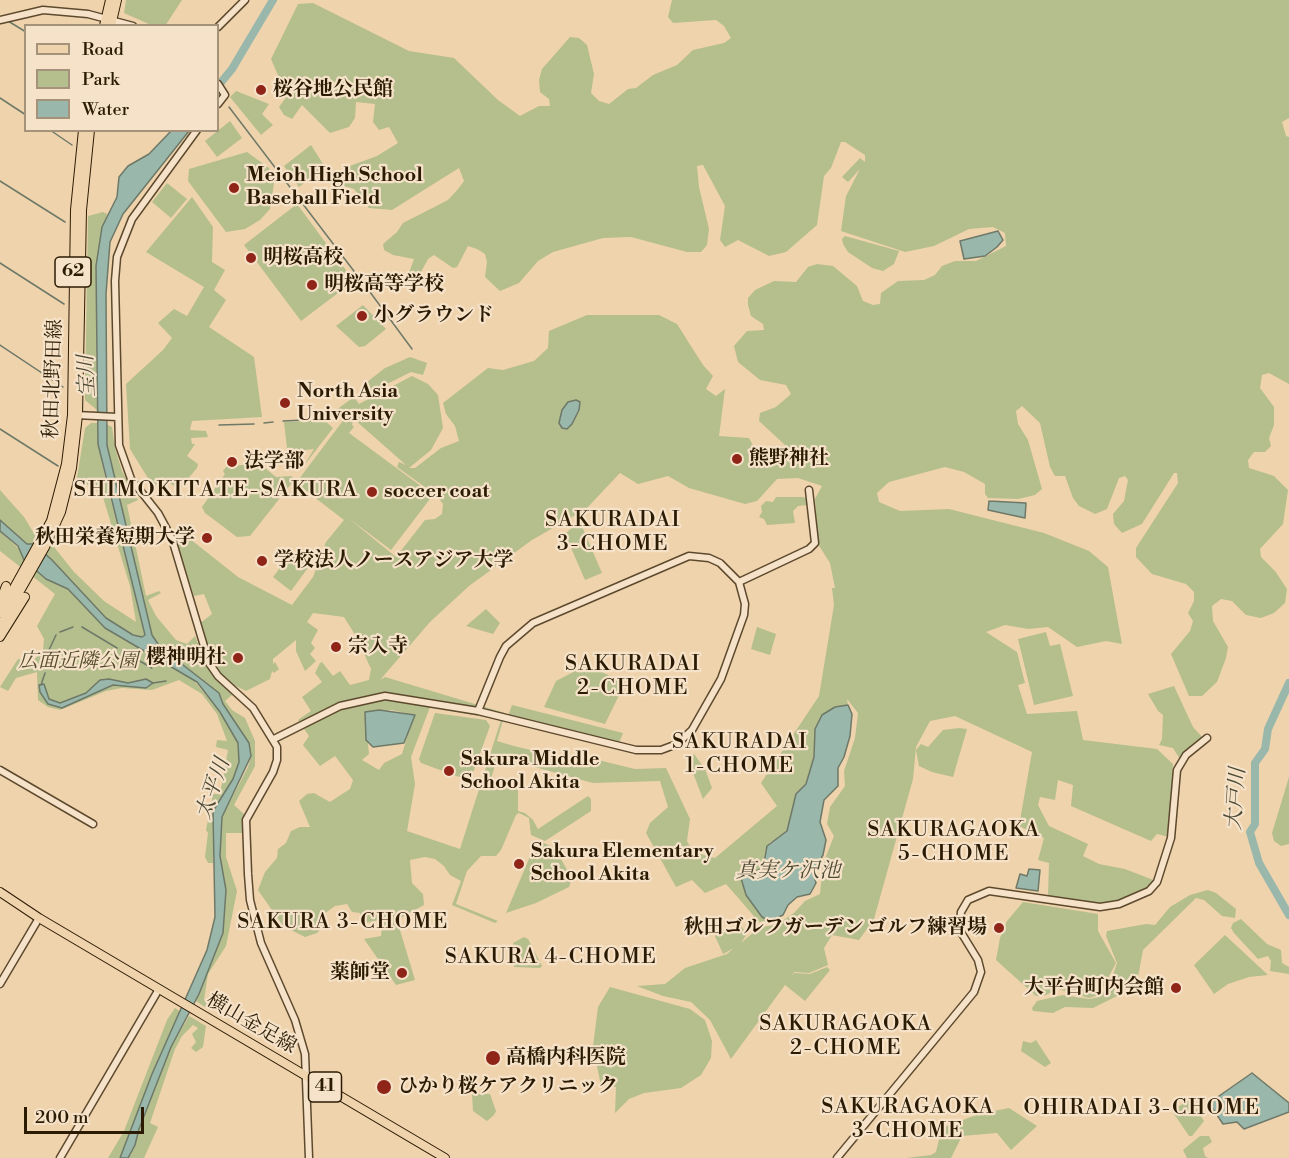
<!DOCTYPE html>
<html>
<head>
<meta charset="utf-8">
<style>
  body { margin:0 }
  #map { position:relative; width:1289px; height:1158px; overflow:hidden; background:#efd3ac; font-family:"Libre Bodoni",serif }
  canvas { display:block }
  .legend { position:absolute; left:24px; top:24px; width:195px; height:108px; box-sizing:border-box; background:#f5e2c9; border:2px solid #a5927a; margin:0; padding:8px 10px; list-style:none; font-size:18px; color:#2c1b03 }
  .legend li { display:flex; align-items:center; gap:12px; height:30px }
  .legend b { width:30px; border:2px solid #a5927a }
  .scale { position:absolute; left:24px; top:1107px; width:120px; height:27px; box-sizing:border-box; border:3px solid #2c1b03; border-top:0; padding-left:8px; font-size:18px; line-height:21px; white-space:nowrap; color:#2c1b03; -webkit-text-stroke:4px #f5e2c9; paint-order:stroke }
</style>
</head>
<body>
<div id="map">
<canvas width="1289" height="1158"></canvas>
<ul class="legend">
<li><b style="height:8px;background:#efd3ac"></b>Road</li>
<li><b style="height:16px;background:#b5be8d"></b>Park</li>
<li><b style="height:16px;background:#9ab7ab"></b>Water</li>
</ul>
<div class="scale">200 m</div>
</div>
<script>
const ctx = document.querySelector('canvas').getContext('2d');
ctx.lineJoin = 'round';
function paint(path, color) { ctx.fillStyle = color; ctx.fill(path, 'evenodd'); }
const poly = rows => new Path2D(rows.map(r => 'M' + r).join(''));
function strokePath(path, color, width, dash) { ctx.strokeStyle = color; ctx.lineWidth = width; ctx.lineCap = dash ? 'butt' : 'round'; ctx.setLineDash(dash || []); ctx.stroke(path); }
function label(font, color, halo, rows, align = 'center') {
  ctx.font = font + ' "Libre Bodoni","Noto Serif JP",serif'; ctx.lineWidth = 4.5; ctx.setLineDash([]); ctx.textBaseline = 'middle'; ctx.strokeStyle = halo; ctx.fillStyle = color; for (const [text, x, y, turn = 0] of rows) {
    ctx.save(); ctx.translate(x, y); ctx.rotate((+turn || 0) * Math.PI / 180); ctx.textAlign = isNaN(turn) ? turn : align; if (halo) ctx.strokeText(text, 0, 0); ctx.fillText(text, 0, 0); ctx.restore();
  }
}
const green = poly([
  [126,0,182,0,165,26,151,25,124,13],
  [672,0,1289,0,1289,118,1282,122,1286,136,1289,137,1289,384,1269,373,1262,375,1260,388,1274,407,1274,425,1269,438,1271,446,1265,452,1254,452,1248,460,1249,468,1274,476,1288,490,1283,524,1260,549,1261,557,1275,571,1287,589,1285,603,1274,613,1261,618,1246,615,1232,601,1221,599,1212,606,1213,621,1228,647,1226,658,1217,682,1202,696,1189,696,1171,654,1190,631,1193,621,1188,613,1194,601,1194,592,1186,584,1152,574,1136,557,1136,548,1178,483,1177,473,1174,473,1142,524,1122,533,1114,524,1113,514,1124,501,1128,480,1125,476,1119,478,1107,509,1095,514,1079,506,1073,498,1065,476,1055,476,1050,467,1040,423,1022,406,1016,411,1018,424,1028,440,1042,489,1035,495,1018,499,988,498,985,494,985,484,964,472,945,467,889,482,877,493,879,502,900,511,949,509,1044,533,1089,551,1108,567,1122,644,1106,641,1077,647,1048,627,1028,629,1005,625,986,632,1017,652,1025,683,1018,685,1027,714,1077,711,1083,740,1157,749,1173,764,1169,837,1157,834,1151,841,1071,806,1073,785,1058,780,1055,800,1040,797,1038,805,1049,826,1088,844,1083,856,1099,864,1125,869,1156,881,1147,891,1116,903,1101,905,1051,898,1048,895,1049,863,1038,860,1044,838,1019,826,1032,752,955,716,930,721,916,747,913,779,874,919,859,940,832,935,824,948,828,965,809,973,794,972,790,978,794,973,810,974,827,967,830,970,805,1001,785,985,731,1059,710,1020,691,1002,663,996,637,986,665,984,685,968,727,954,734,948,723,954,715,936,740,925,747,934,741,943,760,927,776,925,794,913,805,901,820,894,823,864,834,836,827,824,830,807,845,786,844,771,855,738,858,713,847,699,848,705,835,707,822,715,815,729,814,757,806,784,796,794,787,831,778,840,770,842,765,851,763,868,752,872,762,917,770,921,755,922,753,915,726,884,705,893,692,880,676,887,646,833,650,823,668,807,660,781,593,783,498,757,491,778,518,785,518,811,525,813,533,820,538,829,588,796,591,799,591,811,545,841,531,835,529,818,519,813,516,815,501,850,496,856,481,856,467,871,456,904,498,921,495,923,452,905,461,881,450,875,444,866,435,859,425,857,410,860,412,883,423,894,424,905,397,920,415,980,396,985,364,939,381,936,382,926,379,920,361,924,360,913,352,912,347,904,335,906,324,914,328,921,317,933,305,937,283,926,258,890,265,872,277,858,278,849,286,843,291,831,300,827,310,827,299,801,307,794,314,793,330,802,350,789,353,780,335,756,320,766,303,745,309,736,298,720,311,711,302,697,322,682,315,673,320,663,322,662,333,676,340,671,350,685,369,680,371,669,357,638,344,617,313,613,307,622,318,630,311,643,315,648,310,654,316,661,305,671,296,651,296,640,273,659,273,664,275,662,279,669,274,673,272,671,270,679,246,691,232,684,212,665,199,624,212,614,204,594,194,596,174,534,185,535,238,577,292,605,313,577,326,542,344,520,296,483,345,418,336,410,354,397,359,404,412,376,428,384,438,395,443,428,431,450,409,468,415,468,441,448,459,441,455,426,446,414,443,403,488,368,503,370,534,361,548,348,549,331,587,315,659,315,677,324,703,365,713,376,706,389,716,396,725,389,719,436,749,438,763,464,773,463,785,445,759,421,760,413,776,407,791,394,786,385,760,380,738,362,734,346,747,331,764,330,763,324,751,316,748,305,748,298,755,290,774,281,796,282,808,267,817,264,833,266,857,286,863,301,873,305,880,304,881,293,898,281,924,280,935,275,942,266,955,261,976,261,1006,246,1005,233,993,227,969,229,934,246,905,252,841,231,846,196,860,169,848,182,842,177,860,158,865,162,865,155,845,142,841,142,831,168,824,176,817,225,786,252,769,256,738,240,725,247,720,240,725,206,703,165,697,166,699,187,709,229,707,245,701,252,687,252,631,237,603,238,553,252,538,261,519,283,500,291,485,277,487,262,485,254,477,249,468,246,457,267,453,268,434,255,428,259,421,272,415,274,409,273,414,259,393,255,384,250,383,244,397,232,403,223,448,200,458,189,464,181,459,168,392,210,369,208,354,189,341,185,337,175,347,167,377,156,398,143,389,127,379,130,373,122,375,104,356,102,355,118,349,127,330,133,302,105,292,119,284,115,279,107,287,96,271,59,298,4,313,3,409,51,454,58,498,100,520,116,539,106,550,106,549,99,540,92,539,80,542,69,570,37,579,38,587,45,594,74,591,93,599,101,609,104,628,89,636,88,653,75,677,65,693,50,724,43,731,38,724,26,716,20,673,23,668,17],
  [355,414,355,420,406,465,399,462,397,467,436,495,443,504,442,514,435,519,425,520,396,557,347,517,391,550,433,495,349,433,354,427,352,425],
  [620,473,638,484,668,476,689,488,745,504,757,501,777,479,798,478,822,486,815,499,818,544,830,563,835,588,832,588,834,605,819,696,761,783,777,806,715,858,693,852,687,841,690,819,666,768,635,769,594,759,593,765,514,746,497,741,505,713,385,677,380,680,430,622,469,586,532,540,586,509],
  [430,707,501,720,460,849,407,831,415,784,411,757],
  [392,710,414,715,402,754,384,763,379,770,362,760,369,754,365,712],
  [236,91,269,104,262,114,273,125,261,135,230,97],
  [230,121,242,138,217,157,205,141],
  [311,145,325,167,299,187,284,166],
  [247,152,269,168,274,183,270,209,260,220,245,229,226,232,188,181,189,169],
  [167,183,187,199,171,218,152,202],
  [192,197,213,227,212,262,225,270,214,290,226,300,209,327,254,357,262,417,192,421,190,430,206,431,208,437,191,438,192,444,195,444,187,456,198,464,197,468,182,486,181,491,162,477,154,488,130,449,126,384,163,350,172,338,158,323,174,309,187,316,204,287,146,252],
  [297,204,354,281,301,321,244,245],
  [103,212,107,214,96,266,97,410,85,400,88,216],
  [845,236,899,251,894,264,883,271,872,268,848,252,843,244,842,239],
  [363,305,386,329,365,346,359,347,336,326],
  [410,357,427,363,423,375,411,372,375,390,366,394,360,392,367,382,385,368],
  [324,420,333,428,303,467,314,449,296,451,287,448,284,422],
  [91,423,98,423,98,444,106,481,145,635,142,637,133,635,106,618,53,561,34,544,27,544,0,520,0,490,24,517,35,535,54,547,74,572,104,601,136,622,130,586,102,494,77,478,85,428],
  [106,424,112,427,115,448,122,471,138,500,127,505,146,596,159,591,161,593,148,600,156,616,176,640,187,644,195,636,206,665,232,695,225,701,232,710,245,718,255,741,255,766,234,805,245,815,243,833,226,833,226,857,237,891,226,946,208,974,204,1000,209,1005,208,1009,196,1001,226,890,220,856,222,817,248,767,251,756,249,743,220,700,219,693,160,647,152,635,107,445],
  [259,463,276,477,291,476,295,479,250,536,237,537,205,513,202,507,225,474,223,471,226,467],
  [776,497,803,497,808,499,808,505,798,506,793,511,795,523,767,525,764,519,759,517,762,512,761,506,766,501,773,502],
  [577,523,581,524,602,573,585,580,565,534],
  [0,531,55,583,60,583,68,589,105,628,191,677,220,712,238,743,239,762,233,779,213,811,213,863,208,863,205,857,208,833,206,830,213,794,220,794,228,750,216,747,217,740,227,741,217,714,202,694,179,680,152,690,122,688,106,691,60,710,48,707,38,700,37,672,16,678,8,691,0,687,18,659,33,661,43,650,44,639,37,626,55,594,0,551],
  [292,552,310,565,291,591,273,577],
  [486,609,500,623,493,634,466,626],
  [757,627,776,634,770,655,751,649],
  [1046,632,1050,646,1060,644,1073,696,1034,705,1018,639],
  [587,665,625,683,605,724,544,707,556,681],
  [1174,686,1193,727,1202,737,1180,759,1173,748,1159,745,1162,739,1163,715,1158,711,1148,694],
  [512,705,623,733,619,743,508,716],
  [435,713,486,720,490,726,470,781,421,763,419,759],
  [959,728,967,729,953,777,932,772,919,766,916,750,921,744,928,747,943,730],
  [694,754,705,769,712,788,703,799,688,760],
  [1289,777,1289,844,1281,846,1274,841,1272,833],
  [537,840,555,848,572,879,569,887,536,903,506,913],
  [1208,890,1216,893,1236,909,1235,918,1222,916,1204,900,1196,898,1143,950,1138,977,1123,993,1093,1008,1065,1007,1053,1013,1033,1011,1032,1008,1037,1001,1063,995,1089,999,1100,997,1111,981,1117,963,1106,936,1107,931,1146,924,1155,925,1170,907,1190,895],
  [1023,902,1098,914,1098,931,1116,963,1099,995,1089,998,1058,989,1046,995,1036,996,996,960,1000,938,1007,921],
  [1241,919,1267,944,1281,950,1282,963,1289,967,1289,974,1270,971,1271,961,1268,956,1258,959,1234,933,1231,928,1233,923],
  [1225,935,1268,975,1249,977,1228,984,1214,994,1194,965],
  [524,937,528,939,542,966,540,968,514,967,513,943],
  [610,987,690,1009,705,1020,712,1041,711,1058,701,1075,681,1088,644,1093,629,1099,615,1113,616,1087,601,1086,593,1046,598,1007],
  [175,1008,181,1012,120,1158,108,1158,124,1131,167,1020],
  [189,1016,206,1026,203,1047,196,1052,191,1048,196,1042,192,1034,198,1028,193,1025,182,1036,175,1049,150,1123,158,1127,144,1158,128,1158,171,1047],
  [1036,1040,1051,1063,1045,1067,1021,1051,1023,1041,1031,1043],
  [472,1094,490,1094,496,1111,494,1115,487,1121,473,1111],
  [1190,1099,1204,1121,1192,1136,1189,1136,1172,1111],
  [1009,1108,1037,1126,1011,1150,997,1133,962,1136,951,1158,906,1158,931,1155,936,1152,940,1135,947,1126,979,1114],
  [1200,1136,1209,1136,1212,1142,1203,1148,1205,1156,1208,1158,1187,1158,1183,1150]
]);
const water = poly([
  [171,131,189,131,123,214,110,242,106,294,107,445,152,635,160,647,219,693,223,704,249,743,251,756,222,817,220,856,226,890,223,933,199,994,171,1047,139,1129,135,1145,128,1158,120,1158,152,1074,207,950,215,917,213,811,233,779,239,762,238,743,220,712,197,682,105,628,68,589,46,579,24,560,18,546,0,531,0,520,27,544,34,544,52,560,106,618,133,635,142,637,145,635,98,444,96,266,102,227,117,197,119,177,128,166,149,154,171,131],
  [998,231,1003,240,997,247,985,256,964,259,960,241,998,231],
  [576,400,580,402,579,410,572,424,567,429,562,428,559,423,562,410,568,402,576,400],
  [989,501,1026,503,1025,518,988,510,989,501],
  [109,679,128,683,146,679,153,683,146,688,113,685,62,708,48,704,40,692,39,685,44,684,49,699,60,703,86,693,100,680,109,679],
  [848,705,852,714,850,736,844,757,838,768,838,786,824,800,820,822,826,840,823,855,813,872,816,883,810,894,797,897,788,905,783,915,770,921,762,917,746,895,741,878,763,868,767,846,787,831,796,794,806,784,814,757,815,729,822,715,835,707,848,705],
  [379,710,415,715,404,743,373,747,366,740,365,712,379,710],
  [1029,869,1040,870,1038,891,1016,888,1020,874,1027,876,1029,869],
  [1252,1073,1289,1103,1289,1112,1244,1129,1237,1122,1223,1124,1209,1103,1252,1073]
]);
const stream = poly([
  [8,21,26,32],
  [0,98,26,115],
  [229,107,363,283],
  [50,130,72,145],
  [0,181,65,222],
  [0,263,64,304],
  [367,288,412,349],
  [0,345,63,387],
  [283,421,325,419],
  [264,423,273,422],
  [219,425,254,424],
  [0,429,58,466],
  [82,627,117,648],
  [60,632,73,627],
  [122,651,152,668],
  [42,665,56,635],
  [153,683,166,681],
  [41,685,45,673]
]);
const river = poly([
  [218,86,232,69,273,0],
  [34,555,63,581],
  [1289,683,1268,729,1265,749,1255,763,1255,824,1250,832,1259,863,1289,915]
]);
const minor = poly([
  [0,20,43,10,88,14,133,26],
  [218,27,245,0],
  [218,84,225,95,218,104],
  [197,130,132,219,117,257,115,281,119,445,131,479,158,513,172,539,209,663,218,676,253,708,277,747,277,760,273,772,246,820,248,874,250,900,261,943,295,1020,305,1054,309,1158],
  [76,415,117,417],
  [739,582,809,549,815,543,809,490],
  [274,739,340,706,385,696,478,711,636,750,661,750,677,744,692,730,721,679,744,615,745,604,739,582,720,563,709,558,689,556,533,623,506,646,500,657,478,711],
  [0,770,93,824],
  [0,984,39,918],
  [60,1158,159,989],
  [837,1158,974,992,981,972,978,960,959,929,961,912,968,900,989,891,1100,907,1119,904,1149,891,1157,882,1171,838,1177,770,1186,755,1207,738]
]);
const major = poly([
  [104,26,110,0],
  [111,26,117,0],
  [0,602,6,586],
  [0,613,51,521,66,464,72,415,75,210,83,130],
  [0,626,45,547,61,512,72,468,78,415,82,210,90,130],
  [0,637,25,597],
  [0,892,39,918,445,1158]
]);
const markers = [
  [261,90,6,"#8f2418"],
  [234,188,6,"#8f2418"],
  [251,258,6,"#8f2418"],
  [312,285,6,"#8f2418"],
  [362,316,6,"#8f2418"],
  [285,403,6,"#8f2418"],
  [737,459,6,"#8f2418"],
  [232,462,6,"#8f2418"],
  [372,492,6,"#8f2418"],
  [207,538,6,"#8f2418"],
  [262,561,6,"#8f2418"],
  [336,647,6,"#8f2418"],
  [238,658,6,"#8f2418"],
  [449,771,6,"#8f2418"],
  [519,864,6,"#8f2418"],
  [999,928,6,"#8f2418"],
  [402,973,6,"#8f2418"],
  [1176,988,6,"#8f2418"],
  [493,1058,8,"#8f2418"],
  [384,1087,8,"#8f2418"]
];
const shields = [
  [73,272,36],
  [325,1087,33]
];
const shieldNames = [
  ["62",73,272],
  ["41",325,1087]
];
const poiNames = [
  ["桜谷地公民館",273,90],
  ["Meioh High School",246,176],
  ["Baseball Field",246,199],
  ["明桜高校",263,258],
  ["明桜高等学校",324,285],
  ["小グラウンド",374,316],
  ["North Asia",297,392],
  ["University",297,415],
  ["熊野神社",749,459],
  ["法学部",244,462],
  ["soccer coat",384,492],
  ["秋田栄養短期大学",195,538,"right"],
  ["学校法人ノースアジア大学",274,561],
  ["宗入寺",348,647],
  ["櫻神明社",226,658,"right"],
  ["Sakura Middle",461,760],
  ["School Akita",461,783],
  ["Sakura Elementary",531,852],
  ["School Akita",531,875],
  ["秋田ゴルフガーデン ゴルフ練習場",987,928,"right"],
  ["薬師堂",390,973,"right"],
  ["大平台町内会館",1164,988,"right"],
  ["高橋内科医院",506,1058],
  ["ひかり桜ケアクリニック",398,1087]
];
const streetNames = [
  ["秋田北野田線",54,379,-88],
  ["横山金足線",251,1024,30]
];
const parkNames = [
  ["広面近隣公園",78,662]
];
const waterNames = [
  ["宝川",88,376,-93],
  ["太平川",214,789,-71],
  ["大戸川",1237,799,-86],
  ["真実ケ沢池",788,872]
];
const neighbourhoodNames = [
  ["SAKURADAI",613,521],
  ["3-CHOME",613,545],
  ["SAKURADAI",633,665],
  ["2-CHOME",633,689],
  ["SAKURADAI",740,743],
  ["1-CHOME",740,767],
  ["SAKURAGAOKA",954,831],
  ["5-CHOME",954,855],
  ["SAKURA 3-CHOME",343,923],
  ["SAKURA 4-CHOME",551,958],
  ["SAKURAGAOKA",846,1025],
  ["2-CHOME",846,1049],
  ["SAKURAGAOKA",908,1108],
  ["3-CHOME",908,1132],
  ["OHIRADAI 3-CHOME",1142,1109]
];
const quarterNames = [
  ["SHIMOKITATE-SAKURA",216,491]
];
paint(green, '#b5be8d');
paint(water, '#9ab7ab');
strokePath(water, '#6e7968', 1.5);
strokePath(stream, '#6e7968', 1.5);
strokePath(river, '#9ab7ab', 8);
strokePath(minor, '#5d492d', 9);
strokePath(major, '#2c1b03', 10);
strokePath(minor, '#f5e2c9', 6);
strokePath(major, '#efd3ac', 8);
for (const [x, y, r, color] of markers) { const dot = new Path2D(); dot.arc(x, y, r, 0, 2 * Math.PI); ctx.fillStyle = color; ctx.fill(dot); strokePath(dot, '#f5e2c9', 2); }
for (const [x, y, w] of shields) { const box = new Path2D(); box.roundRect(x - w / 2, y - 15, w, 30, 4.5); ctx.fillStyle = '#f5e2c9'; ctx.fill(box); strokePath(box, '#2c1b03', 1.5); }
label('bold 18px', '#2c1b03', null, shieldNames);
label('bold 20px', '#2c1b03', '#f5e2c9', poiNames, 'left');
label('20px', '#2c1b03', '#f5e2c9', streetNames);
label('italic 20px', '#554c2c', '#f5e2c9', parkNames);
label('italic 21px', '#4d4a35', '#f5e2c9', waterNames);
ctx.letterSpacing = '1.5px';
label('21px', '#2c1b03', '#f5e2c9', neighbourhoodNames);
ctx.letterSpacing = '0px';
ctx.letterSpacing = '1.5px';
label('22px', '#2c1b03', '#f5e2c9', quarterNames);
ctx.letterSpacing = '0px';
</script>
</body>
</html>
